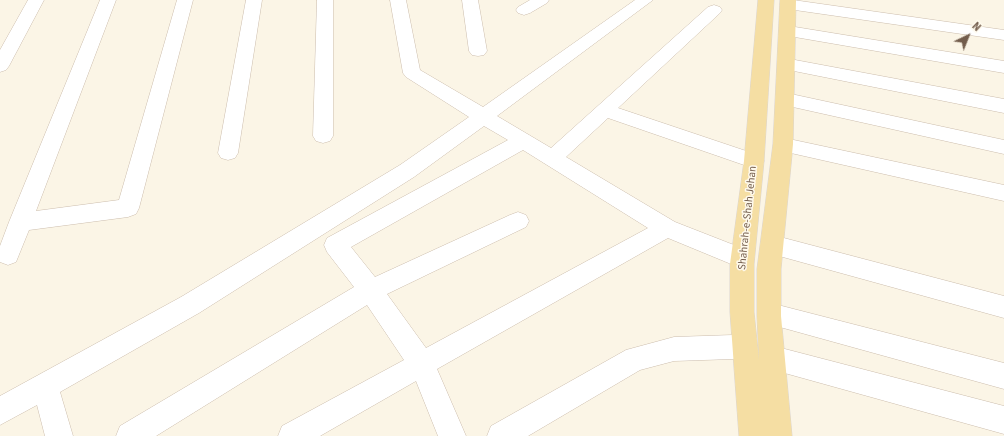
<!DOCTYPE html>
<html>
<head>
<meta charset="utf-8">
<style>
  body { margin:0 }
  #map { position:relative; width:1004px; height:436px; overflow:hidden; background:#fbf5e6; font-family:"Source Sans 3",sans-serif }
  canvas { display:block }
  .north { position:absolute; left:948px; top:16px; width:40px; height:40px; -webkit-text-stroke:3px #fef9ec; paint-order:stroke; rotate:43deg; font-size:11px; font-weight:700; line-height:16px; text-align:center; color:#735d4c }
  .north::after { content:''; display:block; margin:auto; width:14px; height:18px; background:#735d4c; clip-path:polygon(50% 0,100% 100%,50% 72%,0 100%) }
</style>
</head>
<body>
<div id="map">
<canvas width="1004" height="436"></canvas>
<div class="north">N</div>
</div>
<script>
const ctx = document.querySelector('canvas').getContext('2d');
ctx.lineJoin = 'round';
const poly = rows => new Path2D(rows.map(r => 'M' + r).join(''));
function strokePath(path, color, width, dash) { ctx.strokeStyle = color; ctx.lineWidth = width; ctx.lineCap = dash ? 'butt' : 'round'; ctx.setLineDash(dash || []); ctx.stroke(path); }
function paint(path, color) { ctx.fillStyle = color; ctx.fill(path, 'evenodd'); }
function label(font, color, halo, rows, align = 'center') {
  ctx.font = font + ' "Source Sans 3",sans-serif'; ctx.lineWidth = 3; ctx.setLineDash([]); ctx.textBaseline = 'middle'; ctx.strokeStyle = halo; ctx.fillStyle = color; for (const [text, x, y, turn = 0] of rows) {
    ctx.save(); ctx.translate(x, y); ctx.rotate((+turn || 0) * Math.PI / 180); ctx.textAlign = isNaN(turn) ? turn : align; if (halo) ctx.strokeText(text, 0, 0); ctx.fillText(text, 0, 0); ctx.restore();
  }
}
const minor = poly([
  [28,0,44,0,9,66,6,70,0,72,0,50,28,0],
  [100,0,116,0,36,211,119,200,177,0,193,0,139,208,136,214,128,217,29,230,16,262,8,265,0,262,0,246,9,222,100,0],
  [246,0,262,0,238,153,235,158,228,160,221,158,218,153,246,0],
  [317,0,333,0,333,136,330,141,323,143,316,141,313,136,317,0],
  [390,0,406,0,420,70,483,107,635,0,653,0,497,116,551,148,708,7,714,5,720,7,722,10,720,13,618,108,761,156,764,161,761,166,754,169,747,166,608,118,566,157,675,222,739,247,743,254,739,261,731,264,668,238,437,369,466,436,438,436,416,381,320,436,278,436,282,426,404,360,367,305,156,436,116,436,120,426,354,287,327,252,324,245,327,238,508,140,484,126,414,177,199,313,60,392,73,436,45,436,37,405,0,425,0,396,181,297,400,165,469,117,406,77,403,73,390,0],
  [523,150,648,228,426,348,387,294,526,227,529,221,526,215,518,212,510,215,375,277,351,247,523,150],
  [462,0,478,0,487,51,484,55,478,56,472,55,469,51,462,0],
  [530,0,549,0,547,3,530,13,524,15,518,13,516,10,518,7,530,0],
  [793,0,1004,30,1004,40,788,9,782,7,780,4,782,1,793,0],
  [795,27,1004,61,1004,73,789,36,787,32,789,28,795,27],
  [795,60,1004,99,1004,113,789,70,786,66,789,62,795,60],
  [791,94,1004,140,1004,154,784,105,782,100,784,95,791,94],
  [789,139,1004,185,1004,201,782,151,779,146,782,141,789,139],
  [780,237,1004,296,1004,318,772,254,769,247,772,240,780,237],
  [778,305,1004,363,1004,389,769,324,766,316,769,308,778,305],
  [733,335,742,338,746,347,742,356,733,359,674,361,640,370,528,436,487,436,491,426,626,350,674,337,733,335],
  [781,348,1004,406,1004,434,781,372,772,369,768,360,772,351,781,348]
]);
const major = poly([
  [758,0,774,0,764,161,754,264,754,312,759,360,757,316,757,269,773,144,780,0,796,0,793,144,781,269,781,316,792,436,739,436,730,312,730,264,744,161,758,0]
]);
const streetNames = [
  ["Shahrah-e-Shah Jehan",748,218,-84]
];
strokePath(minor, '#ccbdad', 1);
strokePath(major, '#dbd5d0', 1);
paint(minor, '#fff');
paint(major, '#f5dea3');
label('11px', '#735d4c', '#fef9ec', streetNames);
</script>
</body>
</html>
